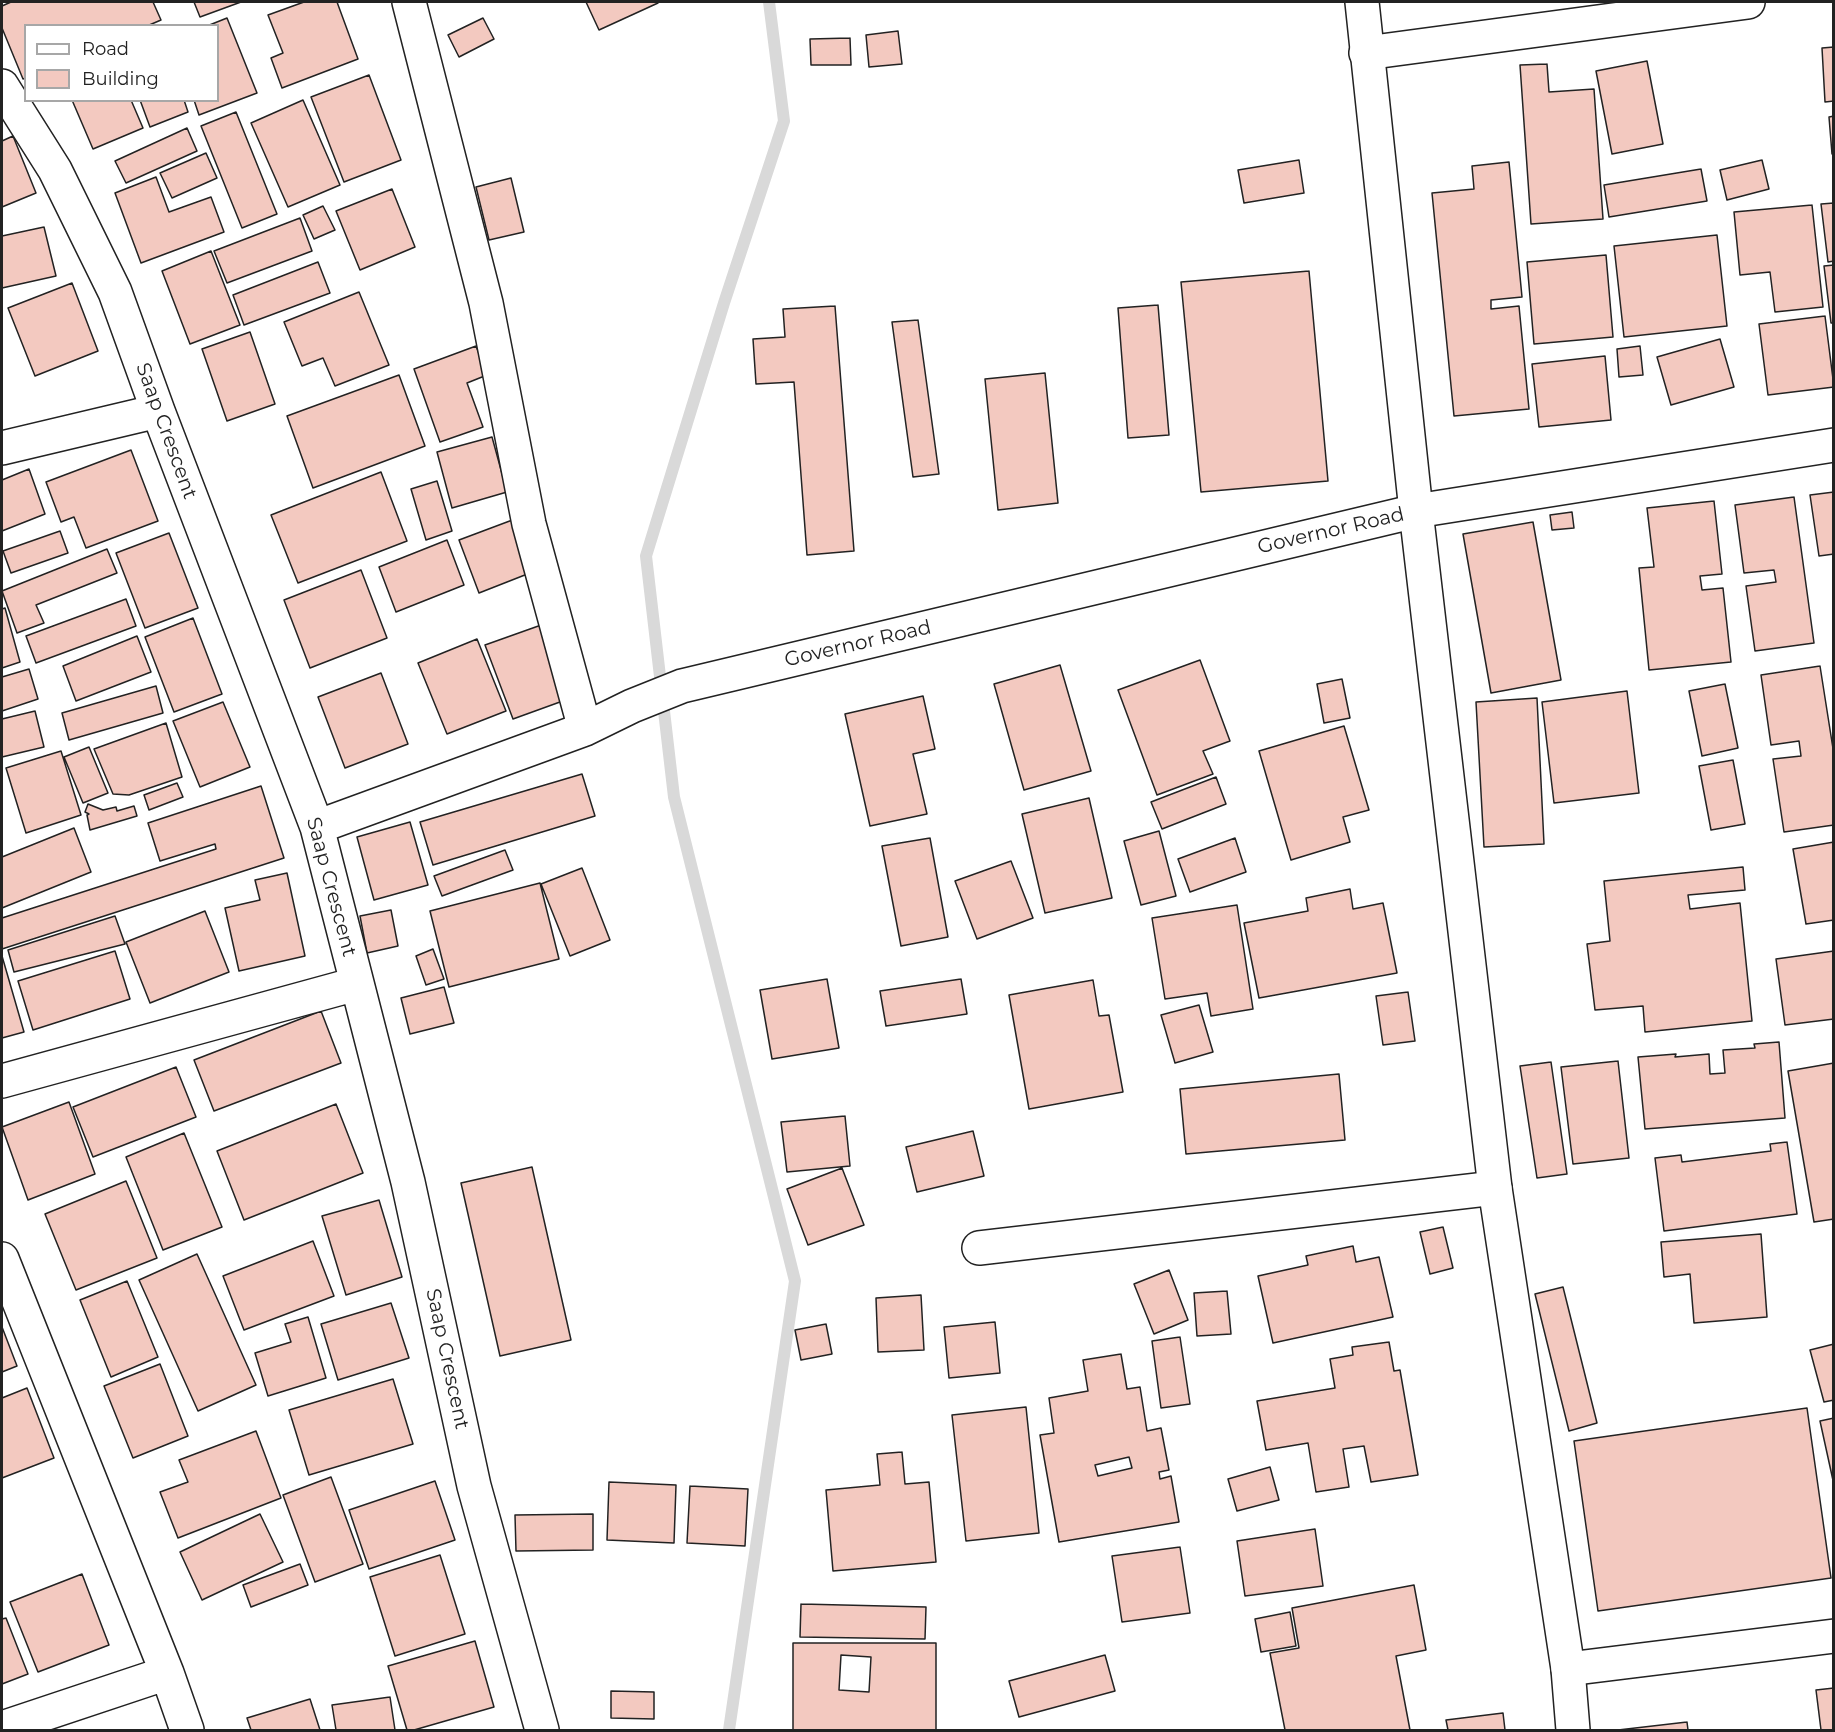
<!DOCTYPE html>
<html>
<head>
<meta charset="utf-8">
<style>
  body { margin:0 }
  #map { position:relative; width:1835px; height:1732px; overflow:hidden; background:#fff; font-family:Montserrat,sans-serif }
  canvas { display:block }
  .frame { position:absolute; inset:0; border:3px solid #222; pointer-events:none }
  .legend { position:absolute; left:24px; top:24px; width:195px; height:78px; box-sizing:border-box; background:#fff; border:2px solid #a7a7a7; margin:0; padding:8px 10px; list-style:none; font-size:18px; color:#222 }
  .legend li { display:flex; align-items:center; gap:12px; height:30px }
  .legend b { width:30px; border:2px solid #a7a7a7 }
</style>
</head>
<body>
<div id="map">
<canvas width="1835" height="1732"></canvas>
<div class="frame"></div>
<ul class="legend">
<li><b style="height:8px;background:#fff"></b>Road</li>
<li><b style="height:16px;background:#f3c9c0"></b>Building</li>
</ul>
</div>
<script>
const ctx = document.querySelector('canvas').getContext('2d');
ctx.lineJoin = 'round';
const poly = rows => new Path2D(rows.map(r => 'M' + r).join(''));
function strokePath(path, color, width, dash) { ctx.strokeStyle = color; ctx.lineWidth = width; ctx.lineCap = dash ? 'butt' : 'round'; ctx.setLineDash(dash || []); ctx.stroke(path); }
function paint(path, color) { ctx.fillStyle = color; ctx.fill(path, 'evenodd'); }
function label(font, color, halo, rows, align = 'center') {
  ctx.font = font + ' Montserrat,sans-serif'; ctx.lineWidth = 4.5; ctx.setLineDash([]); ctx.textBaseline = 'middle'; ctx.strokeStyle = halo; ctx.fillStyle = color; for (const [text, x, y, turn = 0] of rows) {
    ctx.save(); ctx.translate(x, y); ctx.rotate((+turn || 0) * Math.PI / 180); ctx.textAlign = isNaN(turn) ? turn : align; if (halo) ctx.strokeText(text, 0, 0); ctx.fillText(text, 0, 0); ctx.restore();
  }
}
const stream = poly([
  [729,1730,795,1281,674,797,646,556,724,303,784,121,769,2]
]);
const building = poly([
  [11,2,153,2,161,20,147,26,26,26,26,78,23,79,2,28,2,6,11,2],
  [194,2,241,2,200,17,194,2],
  [304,2,337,2,358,59,282,88,271,58,283,53,268,15,304,2],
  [586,2,657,2,658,3,599,30,586,2],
  [227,18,257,93,199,115,194,100,218,100,218,26,207,26,227,18],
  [483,18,494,39,459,57,448,35,483,18],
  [898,31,902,64,869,67,866,35,898,31],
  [850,38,851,65,811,65,810,39,850,38],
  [1834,47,1834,101,1825,102,1822,48,1834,47],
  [1647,61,1663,144,1612,154,1596,71,1647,61],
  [1547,64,1549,92,1594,89,1603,219,1531,224,1520,65,1547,64],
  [369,75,401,160,344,182,311,97,369,75],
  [72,100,131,100,143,128,93,149,72,100],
  [140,100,184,100,188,112,150,127,140,100],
  [303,100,340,185,288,207,251,123,303,100],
  [236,112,277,214,242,228,201,126,236,112],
  [1834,116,1834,154,1832,154,1829,117,1834,116],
  [187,128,197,151,126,183,115,161,187,128],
  [13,136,36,193,2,207,2,141,13,136],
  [206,153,217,178,172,198,160,173,206,153],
  [1299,160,1304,193,1244,203,1238,170,1299,160],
  [1762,160,1769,189,1727,200,1720,170,1762,160],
  [1509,162,1522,297,1491,300,1491,309,1519,306,1529,409,1454,416,1432,193,1474,189,1472,166,1509,162],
  [1701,169,1707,201,1609,217,1604,185,1701,169],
  [156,177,169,212,211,197,224,232,141,263,115,193,156,177],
  [511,178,524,232,489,240,476,187,511,178],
  [392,189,415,247,360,270,336,211,392,189],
  [1834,203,1834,261,1828,262,1821,204,1834,203],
  [1812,205,1823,307,1775,312,1770,272,1740,275,1734,212,1812,205],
  [323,206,335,230,314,239,303,215,323,206],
  [300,218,312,251,227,283,214,251,300,218],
  [44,227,56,276,2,288,2,236,44,227],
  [1717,235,1727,326,1624,337,1614,246,1717,235],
  [211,251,240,325,190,344,162,271,211,251],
  [1606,255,1613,337,1534,344,1527,262,1606,255],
  [318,262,330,293,244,325,233,295,318,262],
  [1834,265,1834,323,1831,323,1824,266,1834,265],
  [1309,271,1328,481,1201,492,1181,282,1309,271],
  [72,283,98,351,35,376,8,308,72,283],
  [359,292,389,365,335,386,323,358,302,366,284,322,359,292],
  [1158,305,1169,435,1128,438,1118,308,1158,305],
  [835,306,854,551,807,555,794,382,756,384,753,339,785,337,783,309,835,306],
  [1825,316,1834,387,1768,395,1759,324,1825,316],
  [918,320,939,474,913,477,892,322,918,320],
  [250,332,275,404,227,421,202,349,250,332],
  [1720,339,1734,387,1671,405,1657,357,1720,339],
  [476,346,487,375,467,383,483,427,440,442,414,369,476,346],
  [1640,346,1643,375,1619,377,1617,349,1640,346],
  [1605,356,1611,420,1539,427,1532,364,1605,356],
  [1045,373,1058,503,998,510,985,379,1045,373],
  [399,375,425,446,313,488,287,416,399,375],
  [492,437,507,492,452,508,437,452,492,437],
  [131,450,158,521,86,548,74,517,61,522,46,482,131,450],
  [29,469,45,514,2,531,2,480,29,469],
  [381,472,407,541,298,583,271,515,381,472],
  [437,481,452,531,426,540,411,489,437,481],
  [1834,492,1834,554,1819,556,1810,495,1834,492],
  [1794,497,1814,643,1755,651,1746,586,1776,582,1774,570,1744,573,1735,505,1794,497],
  [1714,501,1722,574,1700,576,1702,590,1723,588,1731,662,1649,670,1639,568,1654,567,1647,508,1714,501],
  [1572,512,1574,528,1552,530,1550,515,1572,512],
  [515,519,535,571,479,593,459,540,515,519],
  [1533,522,1561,680,1491,693,1463,534,1533,522],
  [60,531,68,553,11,573,3,551,60,531],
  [169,533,198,608,145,628,116,553,169,533],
  [447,540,464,585,396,612,379,567,447,540],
  [107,549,117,573,36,605,44,623,17,633,2,591,107,549],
  [361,570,387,638,310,668,284,600,361,570],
  [126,599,136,626,36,663,26,636,126,599],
  [5,608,20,662,2,668,2,609,5,608],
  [193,618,222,694,174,712,145,637,193,618],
  [544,624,571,698,513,719,485,645,544,624],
  [137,636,151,672,76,701,63,666,137,636],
  [477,639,506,711,447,734,418,663,477,639],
  [1200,660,1230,741,1203,751,1213,774,1157,795,1118,690,1200,660],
  [1060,665,1091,771,1024,790,994,684,1060,665],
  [1820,666,1834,755,1834,825,1784,832,1773,759,1801,756,1799,741,1771,745,1761,675,1820,666],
  [29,669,38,699,2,711,2,677,29,669],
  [381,673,408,744,345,768,318,697,381,673],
  [1342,679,1350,718,1324,723,1317,684,1342,679],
  [1725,684,1738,748,1702,756,1689,691,1725,684],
  [156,686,163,713,69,740,62,713,156,686],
  [1627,691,1639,793,1554,803,1542,702,1627,691],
  [923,696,935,749,913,754,927,814,870,826,845,714,923,696],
  [1537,698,1544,844,1484,847,1476,702,1537,698],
  [223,702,250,767,200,787,173,721,223,702],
  [35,711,44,747,2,757,2,719,35,711],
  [166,723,182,777,129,795,113,794,94,749,166,723],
  [1344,726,1369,810,1343,817,1350,842,1291,860,1259,751,1344,726],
  [89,747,108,793,83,803,64,757,89,747],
  [61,751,81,815,26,833,6,768,61,751],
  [1733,760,1745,824,1711,830,1699,766,1733,760],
  [582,774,595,816,433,865,420,822,582,774],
  [1216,777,1226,804,1162,829,1151,802,1216,777],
  [177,783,183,797,149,810,144,795,177,783],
  [261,786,284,858,2,949,2,918,216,849,215,844,160,861,148,823,261,786],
  [1089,798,1112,898,1045,913,1022,814,1089,798],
  [88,804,103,810,116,807,117,811,134,806,137,816,90,830,87,815,89,814,85,812,88,804],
  [410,822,428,885,374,900,357,837,410,822],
  [74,828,91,872,2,908,2,857,74,828],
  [1159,831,1176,896,1141,905,1124,841,1159,831],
  [930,838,948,937,901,946,882,846,930,838],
  [1235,838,1246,872,1190,892,1178,859,1235,838],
  [1834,842,1834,920,1806,924,1793,849,1834,842],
  [505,850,513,870,442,896,434,876,505,850],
  [1011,861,1033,918,977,939,955,881,1011,861],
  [1743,867,1745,890,1688,895,1690,909,1740,903,1752,1021,1645,1032,1643,1006,1595,1010,1587,944,1610,941,1604,881,1743,867],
  [582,868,610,940,570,956,541,884,582,868],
  [287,873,305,956,239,971,225,908,260,900,255,880,287,873],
  [540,883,559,959,449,987,430,911,540,883],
  [1350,889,1353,909,1383,903,1397,973,1259,998,1244,923,1308,911,1306,898,1350,889],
  [1237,905,1253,1009,1211,1016,1207,993,1165,999,1152,918,1237,905],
  [391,910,398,946,367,953,360,916,391,910],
  [205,911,229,972,150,1003,126,942,205,911],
  [115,916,125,944,14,972,8,950,115,916],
  [433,949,444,979,426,985,416,956,433,949],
  [115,951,130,999,33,1030,18,981,115,951],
  [1834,951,1834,1019,1785,1025,1776,959,1834,951],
  [2,956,24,1032,2,1038,2,956],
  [827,979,839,1048,772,1059,760,990,827,979],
  [961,979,967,1014,886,1026,880,991,961,979],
  [1093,980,1099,1016,1109,1015,1123,1092,1029,1109,1009,995,1093,980],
  [444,987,454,1023,410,1034,401,998,444,987],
  [1408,992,1415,1041,1383,1045,1376,996,1408,992],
  [1199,1005,1213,1052,1175,1063,1161,1015,1199,1005],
  [321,1011,341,1063,214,1111,194,1060,321,1011],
  [1779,1042,1785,1118,1645,1129,1638,1057,1676,1054,1675,1057,1709,1054,1710,1074,1725,1073,1723,1050,1755,1048,1754,1044,1779,1042],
  [1618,1061,1629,1158,1573,1164,1561,1067,1618,1061],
  [1551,1062,1567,1174,1537,1178,1520,1066,1551,1062],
  [1834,1063,1834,1219,1814,1222,1788,1071,1834,1063],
  [176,1067,196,1117,93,1157,73,1107,176,1067],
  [1339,1074,1345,1140,1186,1154,1180,1089,1339,1074],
  [69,1102,95,1174,28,1200,2,1127,69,1102],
  [336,1104,363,1173,244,1220,217,1151,336,1104],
  [845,1116,850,1166,787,1172,781,1122,845,1116],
  [973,1131,984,1176,917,1192,906,1147,973,1131],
  [184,1133,222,1227,163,1250,126,1157,184,1133],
  [1787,1142,1797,1214,1664,1231,1655,1158,1681,1155,1682,1162,1771,1151,1770,1144,1787,1142],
  [532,1167,571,1340,500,1356,461,1183,532,1167],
  [842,1168,864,1225,808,1245,787,1189,842,1168],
  [126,1181,157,1258,76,1290,45,1214,126,1181],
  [379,1200,402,1277,346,1295,322,1216,379,1200],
  [1443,1227,1453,1268,1430,1274,1420,1232,1443,1227],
  [1761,1234,1767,1317,1694,1323,1690,1274,1664,1277,1661,1242,1761,1234],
  [313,1241,334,1296,244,1330,223,1276,313,1241],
  [1353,1246,1356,1262,1379,1257,1393,1317,1273,1343,1258,1276,1308,1265,1306,1256,1353,1246],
  [197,1254,256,1385,198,1411,139,1280,197,1254],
  [1169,1270,1188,1320,1154,1334,1134,1284,1169,1270],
  [127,1281,158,1357,111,1377,80,1300,127,1281],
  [1563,1287,1597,1423,1569,1431,1535,1294,1563,1287],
  [1227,1291,1231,1334,1197,1336,1194,1293,1227,1291],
  [921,1295,924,1350,878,1352,876,1298,921,1295],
  [391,1303,409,1358,338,1380,321,1324,391,1303],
  [308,1317,326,1378,268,1396,255,1353,291,1342,285,1324,308,1317],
  [995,1322,1000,1373,949,1378,944,1327,995,1322],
  [826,1324,832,1354,801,1360,795,1330,826,1324],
  [2,1327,17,1366,2,1372,2,1327],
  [1180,1337,1190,1404,1161,1408,1152,1341,1180,1337],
  [1389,1342,1394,1371,1400,1370,1418,1475,1371,1482,1364,1446,1343,1449,1349,1487,1316,1492,1308,1443,1266,1450,1257,1401,1335,1388,1330,1359,1353,1355,1352,1347,1389,1342],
  [1834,1344,1834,1400,1824,1402,1810,1350,1834,1344],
  [1121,1354,1127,1389,1140,1387,1147,1431,1161,1428,1169,1470,1159,1472,1160,1479,1171,1476,1179,1522,1059,1542,1040,1435,1054,1433,1049,1398,1088,1391,1083,1360,1121,1354],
  [1129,1457,1132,1468,1098,1476,1095,1465,1129,1457],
  [160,1364,188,1436,133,1458,104,1386,160,1364],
  [393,1379,413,1444,309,1475,289,1410,393,1379],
  [27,1388,54,1458,2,1478,2,1398,27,1388],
  [1026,1407,1039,1533,966,1541,952,1415,1026,1407],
  [1807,1408,1831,1578,1598,1611,1574,1441,1807,1408],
  [1834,1418,1834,1485,1820,1421,1834,1418],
  [256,1431,281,1498,178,1538,160,1492,188,1482,179,1460,256,1431],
  [902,1452,905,1484,929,1482,936,1562,833,1571,826,1490,880,1485,877,1454,902,1452],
  [1270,1467,1279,1500,1237,1511,1228,1479,1270,1467],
  [331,1477,363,1564,315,1582,283,1495,331,1477],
  [435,1481,455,1540,369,1569,349,1510,435,1481],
  [609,1482,676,1485,674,1543,607,1540,609,1482],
  [690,1486,748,1489,745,1546,687,1543,690,1486],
  [260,1514,283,1562,202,1600,180,1552,260,1514],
  [593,1514,593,1550,516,1551,515,1515,593,1514],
  [1315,1529,1323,1586,1245,1596,1237,1541,1315,1529],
  [1180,1547,1190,1613,1122,1622,1112,1556,1180,1547],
  [440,1555,465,1634,395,1656,370,1577,440,1555],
  [300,1564,308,1585,251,1607,243,1585,300,1564],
  [82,1574,109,1645,38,1672,10,1602,82,1574],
  [1414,1585,1426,1650,1396,1656,1410,1730,1285,1730,1270,1653,1299,1648,1292,1608,1414,1585],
  [801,1604,926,1607,925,1639,800,1637,801,1604],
  [1290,1612,1296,1646,1261,1652,1255,1619,1290,1612],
  [6,1618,28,1674,2,1684,2,1619,6,1618],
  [475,1641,494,1707,414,1730,407,1730,388,1666,475,1641],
  [793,1643,936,1643,936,1730,793,1730,793,1643],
  [841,1655,871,1657,869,1692,839,1690,841,1655],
  [1105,1655,1115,1691,1019,1717,1009,1681,1105,1655],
  [1834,1688,1834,1730,1821,1730,1816,1690,1834,1688],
  [611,1691,654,1692,654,1719,611,1718,611,1691],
  [390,1697,395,1730,336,1730,332,1705,390,1697],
  [310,1699,320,1730,251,1730,247,1718,310,1699],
  [1503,1713,1505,1730,1448,1730,1446,1720,1503,1713],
  [1687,1722,1688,1730,1618,1730,1687,1722]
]);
const minor = poly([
  [409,2,486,303,529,524,585,729],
  [1366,53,1748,2],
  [2,86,55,170,115,292,158,411,317,827,408,1182,474,1486,542,1730],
  [2,448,158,411],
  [317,827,585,729,632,706,682,686,1416,511,1834,445],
  [2,1081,356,984],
  [979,1248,1495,1188],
  [2,1259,167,1673,187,1730],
  [1568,1669,1834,1636],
  [2,1728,167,1673]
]);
const tertiary = poly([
  [1362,2,1416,511,1495,1188,1568,1669,1573,1730]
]);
const streetNames = [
  ["Saap Crescent",166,431,70],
  ["Governor Road",1331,531,-13],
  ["Governor Road",858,644,-13],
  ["Saap Crescent",331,887,75],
  ["Saap Crescent",447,1359,78]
];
strokePath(stream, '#d9d9d9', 12);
paint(building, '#f3c9c0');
strokePath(building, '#222', 1.5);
strokePath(minor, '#222', 36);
strokePath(tertiary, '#222', 36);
strokePath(minor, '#fff', 33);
strokePath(tertiary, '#fff', 33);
label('20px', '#222', '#fff', streetNames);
</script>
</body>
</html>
